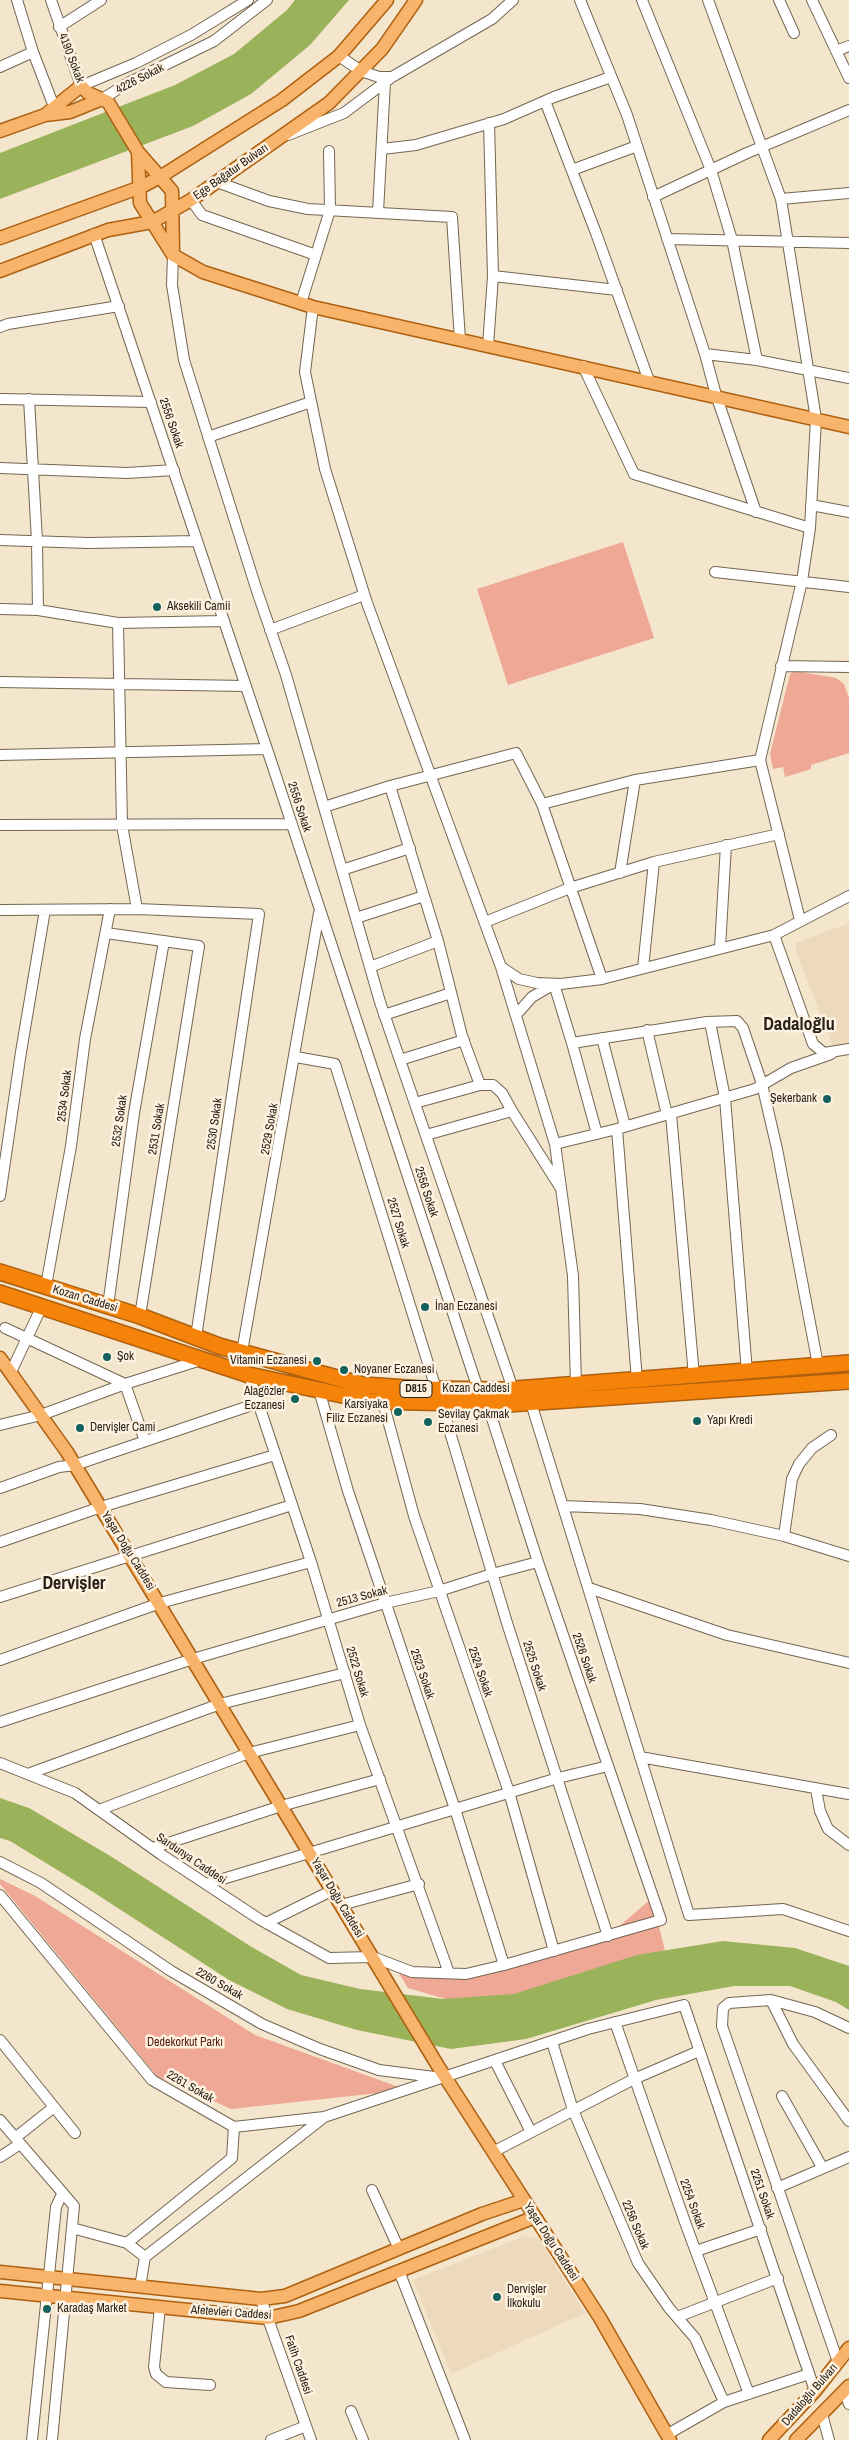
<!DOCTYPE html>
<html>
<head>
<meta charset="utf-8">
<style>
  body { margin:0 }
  canvas { display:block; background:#f4e5cd }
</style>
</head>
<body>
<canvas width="849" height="2440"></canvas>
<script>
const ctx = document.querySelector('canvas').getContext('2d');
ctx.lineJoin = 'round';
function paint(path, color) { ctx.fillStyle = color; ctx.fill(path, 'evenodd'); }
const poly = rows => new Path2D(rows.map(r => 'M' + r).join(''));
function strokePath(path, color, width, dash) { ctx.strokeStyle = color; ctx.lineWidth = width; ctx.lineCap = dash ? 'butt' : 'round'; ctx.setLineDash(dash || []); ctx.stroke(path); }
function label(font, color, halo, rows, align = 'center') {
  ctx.font = font + ' "Archivo Narrow",sans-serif'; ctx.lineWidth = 5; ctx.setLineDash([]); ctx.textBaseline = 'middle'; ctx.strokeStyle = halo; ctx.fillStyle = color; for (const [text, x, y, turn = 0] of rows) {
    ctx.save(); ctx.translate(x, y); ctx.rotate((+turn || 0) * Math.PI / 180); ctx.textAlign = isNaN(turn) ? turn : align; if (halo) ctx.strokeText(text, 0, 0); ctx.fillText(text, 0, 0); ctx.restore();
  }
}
const built = poly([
  [849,923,849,1048,839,1051,833,1046,796,951,796,943],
  [525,2236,538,2238,585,2313,451,2374,413,2280]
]);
const green = poly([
  [623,542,654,638,508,685,477,589],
  [795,671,836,678,844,684,849,698,849,753,811,765,811,769,785,777,783,767,773,769,770,754,790,674],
  [0,1879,35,1896,255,2035,407,2090,231,2109,157,2076,0,1884],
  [652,1898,667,1959,548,1993,463,2004,408,1988,398,1972,460,1974,608,1936]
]);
const water = poly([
  [295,0,349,0,310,45,251,94,193,126,0,199,0,153,175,85,234,54,287,10],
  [0,1798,29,1808,112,1857,250,1946,301,1975,360,1989,443,1999,514,1994,637,1955,723,1941,795,1948,849,1966,849,2010,836,2002,790,1986,734,1986,656,2000,526,2039,451,2049,357,2030,287,2009,229,1980,90,1890,10,1841,0,1838]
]);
const minor = poly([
  [17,0,33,52,56,112],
  [51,0,81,86,136,63,191,35,248,0],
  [580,0,627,115,705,354,716,395,756,512],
  [642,0,711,170,732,240,757,360],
  [708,0,781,199,816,419,810,528,802,581,760,760,800,920],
  [779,0,794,33],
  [812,0,849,78],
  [59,27,101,0],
  [836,51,849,46],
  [339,56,361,71,379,77,392,77],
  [0,67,33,52],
  [102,99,128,83,214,41,267,0],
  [545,101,596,233,649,381],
  [288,135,344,113,392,77,492,19,513,0],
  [382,149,416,145,504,119,554,97,611,77],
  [572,170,637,146],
  [217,182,269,201,308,209,452,217,460,340],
  [653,197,747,153,849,110],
  [781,199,849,193],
  [191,200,202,215,316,255],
  [378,212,385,82],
  [94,234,273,767,478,1389],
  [667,239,849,243],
  [173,255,172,285,184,360,257,591,286,675,380,1002,513,1389],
  [493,276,617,290],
  [301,303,330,210,329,151],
  [313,307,305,372,325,469,367,603,501,967,519,979,537,983,561,984,602,979,774,935,849,896],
  [0,327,8,324,119,306],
  [488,346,493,276,489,123],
  [705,354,757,360,849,378],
  [583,366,634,474,810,528],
  [0,399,151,402],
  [29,399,37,541,38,610],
  [208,437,311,402],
  [0,468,127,473,174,470],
  [811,505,849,512],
  [0,540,88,543,197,541],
  [715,572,849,587],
  [0,609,38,610,118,623,223,621],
  [118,623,122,825,137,909],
  [270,630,364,595],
  [781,666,849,667],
  [0,682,246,686],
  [0,755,267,749],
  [390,786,438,941,462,1036,480,1085,415,1103],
  [542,804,635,780,760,760],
  [324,807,390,786,516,753,542,804,602,979],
  [0,825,292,824],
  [342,870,410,848],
  [620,873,635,780],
  [0,910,137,909,259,914,196,1337],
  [356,918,424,896],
  [485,922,570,888,654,862,779,834],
  [106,933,199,946,140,1316],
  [774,935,813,1044,824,1053,849,1049],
  [720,948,726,845],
  [370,967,438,941],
  [501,967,555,1144,573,1276,576,1385],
  [643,968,654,862],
  [384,1015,451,993],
  [516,1015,532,997,554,984,572,1043],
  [710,1022,725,1098,747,1372],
  [647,1030,667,1115],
  [602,1038,625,1126],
  [296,1057,335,1064,436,1389],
  [400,1060,464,1040],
  [480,1085,493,1085,502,1093,512,1111],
  [671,1114,694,1376],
  [617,1129,637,1380],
  [597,1134,572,1043,707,1022,737,1021,743,1028,762,1084,777,1149,818,1365],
  [426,1135,512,1111,560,1187],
  [555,1144,617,1129,755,1089,791,1068,831,1054],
  [0,1196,21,1052,45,910],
  [46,1286,71,1146,85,1039,110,909],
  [108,1306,134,1113,164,941],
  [5,1328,125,1384,145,1441],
  [242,1352,319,913],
  [11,1372,42,1306],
  [249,1375,311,1562,360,1725,449,1973],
  [319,1390,348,1491,455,1809,504,1965],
  [383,1402,414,1516,509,1792,554,1951],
  [441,1402,507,1623,608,1936],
  [531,1403,689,1915,783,1909,849,1931],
  [0,1425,41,1415,125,1384,201,1360],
  [0,1488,59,1467,75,1465,258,1403],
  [563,1506,640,1509,711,1520,784,1536,849,1556],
  [784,1536,792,1479,799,1464,812,1448,831,1435],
  [0,1542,101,1507,275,1455],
  [589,1588,727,1635,849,1663],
  [0,1597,292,1505],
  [0,1660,160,1603,311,1562],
  [0,1722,193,1659,385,1603,439,1591,492,1574,538,1562],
  [640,1757,849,1794],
  [0,1763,75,1793,162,1855,259,1919,329,1958,373,1957,412,1972,466,1974,504,1965,661,1920,538,1562,487,1403],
  [28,1774,220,1704,345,1673],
  [816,1789,820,1811,828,1829,849,1845],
  [99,1810,249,1753,360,1725],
  [153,1848,281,1806,380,1779],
  [0,1862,41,1883,171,1971,262,2024,320,2049,379,2070,442,2078],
  [206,1884,558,1778,608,1766],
  [0,1895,152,2080,234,2127,324,2117,588,2029,684,2005,815,2391],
  [341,1905,419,1884],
  [266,1923,333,1890],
  [771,2000,793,2044,849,2121],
  [615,2022,686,2225,749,2394],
  [0,2040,75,2133],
  [552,2042,573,2110,638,2263,669,2308,695,2338,724,2402],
  [495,2061,531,2132],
  [782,2096,822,2167],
  [0,2120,74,2206,52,2440],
  [15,2138,54,2107],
  [493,2152,634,2079,699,2051],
  [0,2157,20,2144],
  [777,2188,849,2157],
  [372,2190,399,2249],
  [72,2228,127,2243,232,2158,234,2127],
  [127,2243,145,2257],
  [696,2251,761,2229],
  [399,2271,465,2440],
  [140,2287,145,2257,323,2118],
  [261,2299,311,2440],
  [160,2307,154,2367,156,2374,166,2382,210,2385],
  [677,2317,778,2278],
  [838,2362,722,2026,723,2008,729,2003,771,2000,815,2012,849,2028],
  [845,2391,849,2404],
  [351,2411,363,2440],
  [822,2414,829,2440],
  [668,2434,724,2402,809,2374],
  [32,2440,56,2207,62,2194],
  [271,2440,306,2426]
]);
const major = poly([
  [45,115,81,86,88,93,108,102,138,152,172,191,173,255],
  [0,131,45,115,70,112,102,99],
  [138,152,140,203,173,255,203,272,313,307,849,427],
  [0,238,141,187,160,177,282,100,339,56,387,0],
  [0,271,108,230,152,222,191,200,329,103,382,49,416,0],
  [0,1358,67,1452,438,2066,600,2318,670,2440],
  [0,2272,261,2299,285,2296,482,2214,524,2200],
  [0,2291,268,2318,299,2311,535,2217],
  [769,2440,815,2391,849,2348],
  [796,2440,849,2386]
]);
const highway = poly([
  [0,1272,140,1316,219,1346,363,1385,422,1389,503,1390,849,1363],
  [0,1293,249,1375,370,1401,508,1404,849,1381]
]);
const markers = [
  [157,607,5,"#14625d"],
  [827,1099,5,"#14625d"],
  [425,1307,5,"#14625d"],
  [107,1357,5,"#14625d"],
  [317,1361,5,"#14625d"],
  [344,1370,5,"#14625d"],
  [295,1399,5,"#14625d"],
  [398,1412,5,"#14625d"],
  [697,1421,5,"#14625d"],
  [428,1422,5,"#14625d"],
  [80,1428,5,"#14625d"],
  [497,2297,5,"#14625d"],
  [47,2309,5,"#14625d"]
];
const shields = [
  [416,1389,32]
];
const shieldNames = [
  ["D815",416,1389]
];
const streetNames = [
  ["4190 Sokak",71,58,69],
  ["4226 Sokak",140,79,-27],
  ["Ege Bağatur Bulvarı",231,172,-35],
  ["2556 Sokak",171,423,71],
  ["2556 Sokak",299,807,72],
  ["2534 Sokak",65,1096,-83],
  ["2532 Sokak",120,1121,-82],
  ["2530 Sokak",215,1124,-82],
  ["2531 Sokak",157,1129,-81],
  ["2529 Sokak",270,1129,-80],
  ["2556 Sokak",426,1192,72],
  ["2527 Sokak",398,1223,73],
  ["Kozan Caddesi",85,1299,17],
  ["Kozan Caddesi",476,1389],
  ["Yaşar Doğu Caddesi",128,1551,58],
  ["2513 Sokak",362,1597,-15],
  ["2526 Sokak",584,1658,71],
  ["2525 Sokak",534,1666,72],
  ["2522 Sokak",357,1672,73],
  ["2524 Sokak",480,1672,71],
  ["2523 Sokak",422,1674,71],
  ["Sardunya Caddesi",191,1859,34],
  ["Yaşar Doğu Caddesi",337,1898,59],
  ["2260 Sokak",219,1984,30],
  ["2261 Sokak",190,2087,30],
  ["2251 Sokak",762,2194,71],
  ["2254 Sokak",692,2204,70],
  ["2256 Sokak",635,2225,67],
  ["Yaşar Doğu Caddesi",551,2242,57],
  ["Afetevleri Caddesi",231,2313,4],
  ["Fatih Caddesi",298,2365,71],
  ["Dadaloğlu Bulvarı",810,2395,-49]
];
const poiNames = [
  ["Aksekili Camii",167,607],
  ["Şekerbank",817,1099,"right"],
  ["İnan Eczanesi",435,1307],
  ["Şok",117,1357],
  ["Vitamin Eczanesi",307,1361,"right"],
  ["Noyaner Eczanesi",354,1370],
  ["Alagözler",285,1392,"right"],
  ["Eczanesi",285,1406,"right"],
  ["Karsiyaka",388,1405,"right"],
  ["Filiz Eczanesi",388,1419,"right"],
  ["Sevilay Çakmak",438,1415],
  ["Eczanesi",438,1429],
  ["Yapı Kredi",707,1421],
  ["Dervişler Cami",90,1428],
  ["Dervişler",507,2290],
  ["İlkokulu",507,2304],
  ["Karadaş Market",57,2309]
];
const parkNames = [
  ["Dedekorkut Parkı",185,2043]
];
const districtNames = [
  ["Dadaloğlu",799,1025],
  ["Dervişler",74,1584]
];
paint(built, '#edd9bc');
paint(green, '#efa796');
paint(water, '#9ab259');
strokePath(minor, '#746652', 12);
strokePath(major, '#ad600f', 15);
strokePath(highway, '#ad600f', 18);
strokePath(minor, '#fff', 10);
strokePath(major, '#f9b46b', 12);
strokePath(highway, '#f58209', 15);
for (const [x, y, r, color] of markers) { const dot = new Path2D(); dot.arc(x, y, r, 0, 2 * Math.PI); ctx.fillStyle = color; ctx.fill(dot); strokePath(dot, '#fff2e0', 2); }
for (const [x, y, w] of shields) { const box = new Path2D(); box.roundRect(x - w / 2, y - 8.5, w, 17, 4); ctx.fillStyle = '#fff2e0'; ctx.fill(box); strokePath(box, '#28221a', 1); }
label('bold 11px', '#28221a', null, shieldNames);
label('12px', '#28221a', '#fff2e0', streetNames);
label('12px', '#28221a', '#fff2e0', poiNames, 'left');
label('12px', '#53190d', '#fff2e0', parkNames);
label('bold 18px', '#28221a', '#fff2e0', districtNames);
</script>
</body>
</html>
